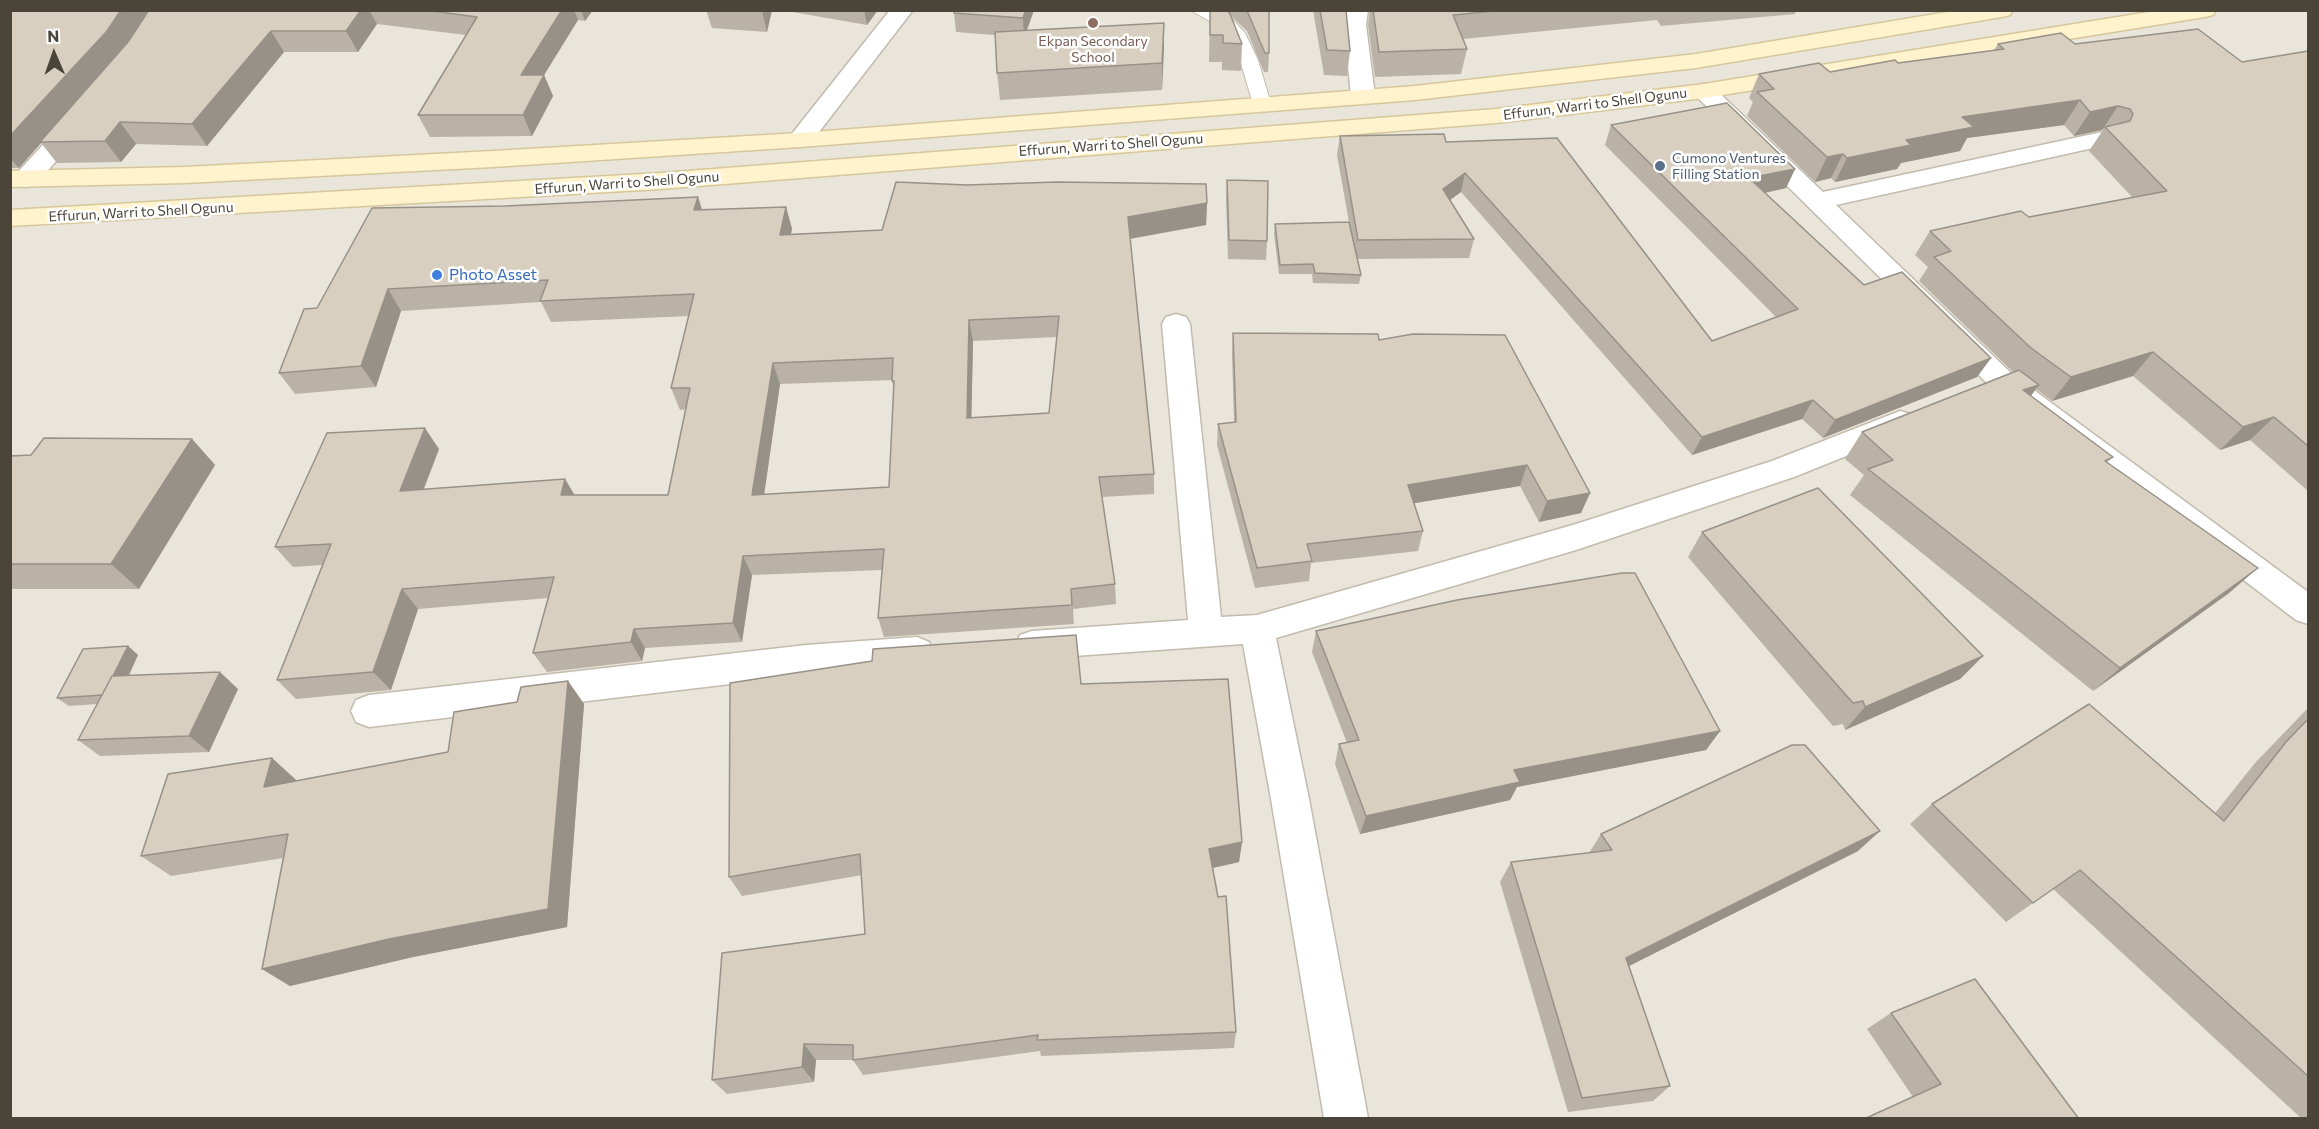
<!DOCTYPE html>
<html>
<head>
<meta charset="utf-8">
<style>
  body { margin:0 }
  #map { position:relative; width:2319px; height:1129px; overflow:hidden; background:#f6f3ec; font-family:Commissioner,sans-serif }
  canvas { display:block }
  .frame { position:absolute; inset:0; border:12px solid #4b4439; pointer-events:none }
  .north { position:absolute; left:24px; top:24px; width:60px; height:60px; -webkit-text-stroke:4px #fff; paint-order:stroke; rotate:358deg; font-size:16px; font-weight:700; line-height:24px; text-align:center; color:#4b4439 }
  .north::after { content:''; display:block; margin:auto; width:21px; height:27px; background:#4b4439; clip-path:polygon(50% 0,100% 100%,50% 72%,0 100%) }
</style>
</head>
<body>
<div id="map">
<canvas width="2319" height="1129"></canvas>
<div class="frame"></div>
<div class="north">N</div>
</div>
<script>
const ctx = document.querySelector('canvas').getContext('2d');
ctx.lineJoin = 'round';
function paint(path, color) { ctx.fillStyle = color; ctx.fill(path, 'evenodd'); }
const poly = rows => new Path2D(rows.map(r => 'M' + r).join(''));
function strokePath(path, color, width, dash) { ctx.strokeStyle = color; ctx.lineWidth = width; ctx.lineCap = dash ? 'butt' : 'round'; ctx.setLineDash(dash || []); ctx.stroke(path); }
function label(font, color, halo, rows, align = 'center') {
  ctx.font = font + ' Commissioner,sans-serif'; ctx.lineWidth = 5; ctx.setLineDash([]); ctx.textBaseline = 'middle'; ctx.strokeStyle = halo; ctx.fillStyle = color; for (const [text, x, y, turn = 0] of rows) {
    ctx.save(); ctx.translate(x, y); ctx.rotate((+turn || 0) * Math.PI / 180); ctx.textAlign = isNaN(turn) ? turn : align; if (halo) ctx.strokeText(text, 0, 0); ctx.fillText(text, 0, 0); ctx.restore();
  }
}
const residential = poly([
  [11,11,2308,11,2308,1118,11,1118]
]);
const service = poly([
  [1190,10,1213,10,1232,19,1245,33,1258,60,1271,104,1269,108,1255,108,1253,104,1240,60,1231,39,1220,27,1190,10]
]);
const minor = poly([
  [890,10,913,10,809,145,800,147,791,145,788,140,791,135,890,10],
  [1346,10,1368,10,1366,25,1375,96,1371,101,1363,103,1355,101,1351,96,1344,25,1346,10],
  [1704,84,1712,86,1823,192,2102,132,2111,134,2114,139,2111,144,1836,205,2012,374,2308,592,2308,624,2296,620,1992,388,1696,96,1692,91,1696,86,1704,84],
  [80,112,89,114,92,119,89,124,35,185,26,187,17,185,13,179,17,173,71,114,80,112],
  [1176,314,1186,317,1190,324,1221,617,1257,615,1576,524,1772,461,1900,411,1911,414,1915,422,1911,430,1794,477,1576,550,1276,638,1309,799,1368,1118,1324,1118,1271,799,1243,644,1032,659,1020,655,1015,645,1020,635,1032,631,1188,620,1162,324,1166,317,1176,314],
  [917,637,929,642,934,652,929,662,917,667,806,675,369,727,356,722,351,711,356,700,369,695,806,645,917,637]
]);
const secondary = poly([
  [1959,10,2013,10,2010,15,2002,17,1696,68,1415,100,800,147,493,167,185,183,10,187,10,171,185,167,493,151,800,133,1415,86,1696,54,1959,10],
  [2161,10,2216,10,2213,15,2205,17,1704,98,1496,123,661,189,10,226,10,210,661,173,1496,109,1704,84,2161,10]
]);
const wall = poly([
  [10,10,593,10,585,21,578,20,544,75,553,96,532,136,430,137,418,115,466,35,377,24,358,52,284,52,207,146,136,144,121,162,57,163,41,143,19,168,10,168],
  [706,10,772,10,767,32,712,28],
  [781,10,878,10,867,25],
  [955,10,1034,10,1027,31,1164,23,1162,90,1000,100,997,73,995,35,956,32,954,13],
  [1210,10,1269,10,1269,53,1268,72,1264,72,1247,31,1231,16,1242,44,1241,71,1222,70,1222,62,1209,62],
  [1313,10,1346,10,1350,51,1347,76,1324,75],
  [1370,10,1796,10,1795,14,1661,26,1657,20,1463,39,1467,49,1461,74,1375,77,1368,25],
  [1998,44,2075,44,2242,62,2308,51,2308,491,2250,440,2220,450,2133,376,2052,401,2036,389,2031,396,2113,457,2107,462,2229,593,2093,691,1850,495,1864,475,1845,459,1862,432,2013,372,1919,281,1928,267,1915,255,1930,231,2029,217,2132,197,2089,151,2103,130,2102,130,2074,136,2064,125,1967,138,1960,151,1901,163,1897,169,1835,182,1831,178,1815,182,1747,116,1753,102,1749,98,1759,74,1830,72,1994,50],
  [1611,125,1795,169,1786,188,1765,193,1864,285,1991,358,1977,377,1823,438,1802,419,1692,455,1461,192,1450,200,1474,239,1469,258,1357,259,1361,275,1359,284,1313,283,1312,274,1279,274,1274,234,1275,224,1349,222,1337,155,1340,136,1446,142,1712,341,1776,317,1605,145],
  [1227,180,1267,241,1266,260,1228,259,1226,199],
  [698,197,702,210,786,207,792,229,791,234,882,230,1207,203,1206,225,1130,239,1154,474,1154,494,1102,497,1115,584,1116,604,1073,609,1074,624,884,637,878,618,882,570,752,575,742,642,645,648,642,661,547,672,533,653,548,598,418,609,391,690,296,699,277,680,322,565,293,567,275,547,439,449,424,489,565,479,574,495,668,495,686,409,680,410,671,388,689,316,551,322,541,302,401,311,376,387,295,394,279,373,317,308,505,206],
  [1057,337,1049,413,971,418,973,341],
  [892,380,894,391,889,487,764,495,780,384],
  [1233,333,1379,340,1590,493,1581,513,1539,522,1520,486,1414,503,1423,531,1418,551,1311,563,1309,581,1255,588,1217,445,1218,424,1234,422,1232,355],
  [192,439,215,465,139,589,10,589,10,456,31,455],
  [1702,532,1983,656,1960,679,1845,730,1843,724,1833,726,1688,557],
  [1316,631,1720,731,1706,750,1517,787,1510,800,1360,834,1335,764,1339,744,1347,743,1312,652],
  [128,646,138,655,129,676,238,689,209,752,100,756,78,740,97,704,69,706,57,698],
  [568,681,584,704,567,927,413,957,290,986,262,969,283,858,171,876,141,856,272,758,296,780,296,781,448,752,517,702],
  [1081,684,1242,842,1239,862,1213,868,1236,1032,1234,1048,1041,1056,1040,1051,863,1075,853,1060,816,1060,814,1082,727,1094,712,1080,865,934,862,875,742,896,729,877],
  [2308,708,2308,1119,2302,1119,2053,889,2006,922,1910,824,1932,804,2215,813,2255,763],
  [1601,834,1858,851,1629,966,1670,1086,1653,1101,1568,1112,1500,882,1511,862,1589,853],
  [1891,1013,2079,1119,1913,1097,1867,1029]
]);
const shadedWall = poly([
  [121,10,149,10,122,52,40,142,41,143,19,168,10,158,10,136],
  [361,10,369,10,377,24,358,52,346,31],
  [562,10,574,10,578,20,544,75,553,96,532,136,523,115,521,75],
  [581,10,593,10,585,21],
  [762,10,772,10,767,32],
  [864,10,878,10,867,25],
  [1026,10,1034,10,1024,37,1023,18],
  [1164,23,1164,50,1162,90,1162,63],
  [271,31,284,52,207,146,192,124],
  [2080,100,2064,125,1967,138,1960,151,1901,163,1897,169,1835,182,1847,158,1906,140,1962,117],
  [2118,106,2102,130,2074,136,2090,112],
  [120,122,136,144,121,162,105,141],
  [1843,154,1831,178,1815,182,1827,157],
  [1795,169,1786,188,1741,198,1749,178],
  [1465,173,1461,192,1439,208,1443,189],
  [698,197,705,219,694,210],
  [1207,203,1206,225,1128,239,1128,217],
  [786,207,792,229,786,256,780,235],
  [388,289,401,311,376,387,361,366],
  [969,320,973,341,971,439,967,418],
  [2153,352,2133,376,2052,401,2071,377],
  [1991,358,1977,377,1823,438,1835,420],
  [773,363,780,384,761,516,752,495],
  [2039,385,2018,412,2023,390],
  [1813,400,1802,419,1692,455,1702,437],
  [2274,417,2250,440,2220,450,2243,427],
  [425,428,439,449,415,511,400,491],
  [192,439,215,465,139,589,111,564],
  [1527,465,1520,486,1403,505,1408,485],
  [565,479,577,499,561,495],
  [1590,493,1581,513,1539,522,1547,501],
  [743,556,752,575,742,642,733,623],
  [2258,568,2229,593,2093,691,2120,668],
  [402,589,418,609,391,690,373,672],
  [634,629,645,648,642,661,631,642],
  [128,646,138,655,115,703,104,695],
  [1983,656,1960,679,1845,730,1865,707],
  [220,672,238,689,209,752,189,736],
  [568,681,584,704,567,927,413,957,290,986,262,969],
  [1720,731,1706,750,1517,787,1510,800,1360,834,1366,816,1514,770],
  [272,758,296,780,289,808,264,787],
  [1880,831,1858,851,1611,975,1626,958],
  [1242,842,1239,862,1208,869,1209,849],
  [804,1044,816,1060,814,1082,802,1067]
]);
const building = poly([
  [10,10,121,10,107,31,10,136,10,10],
  [149,10,361,10,346,31,271,31,192,124,120,122,105,141,40,142,128,42,149,10],
  [425,10,562,10,521,75,544,75,523,115,418,115,477,17,425,10],
  [955,10,1026,10,1023,18,954,13,955,10],
  [1210,10,1227,10,1230,14,1242,44,1223,43,1223,35,1210,35,1210,10],
  [1246,10,1269,10,1269,53,1265,53,1248,13,1246,10],
  [1320,10,1346,10,1350,51,1327,50,1320,10],
  [1373,10,1505,10,1453,15,1467,49,1379,52,1373,10],
  [1164,23,1162,63,997,73,995,32,1164,23],
  [2198,29,2242,62,2308,51,2308,446,2274,417,2243,427,2153,352,2071,377,2031,348,1934,257,1951,251,1930,231,2021,211,2029,217,2167,191,2105,127,2130,121,2133,114,2130,109,2118,106,2090,112,2080,100,1962,117,1974,127,1906,140,1911,145,1847,158,1843,154,1827,157,1757,92,1774,89,1759,74,1819,63,1830,72,1895,60,1898,63,2004,49,1998,44,2061,33,2075,44,2198,29],
  [1727,103,1795,169,1749,178,1864,285,1902,272,1991,358,1835,420,1813,400,1702,437,1465,173,1443,189,1474,239,1358,240,1340,136,1444,134,1446,142,1557,138,1712,341,1798,309,1611,125,1727,103],
  [1227,180,1268,181,1267,241,1229,240,1227,180],
  [896,182,967,185,1057,182,1206,184,1207,203,1128,217,1154,474,1099,477,1115,584,1071,589,1072,605,878,618,884,549,743,556,733,623,634,629,631,642,533,653,554,577,402,589,373,672,277,680,331,544,275,547,327,433,425,428,400,491,565,479,561,495,668,495,690,388,671,388,694,294,540,301,548,280,388,289,361,366,279,373,304,309,317,308,372,208,505,206,698,197,694,210,786,207,780,235,882,230,896,182],
  [1059,316,1049,413,967,418,969,320,1059,316],
  [893,358,892,381,894,381,889,487,752,495,773,363,893,358],
  [1349,222,1361,275,1315,273,1313,264,1280,265,1275,224,1349,222],
  [1233,333,1378,334,1379,340,1413,334,1505,335,1590,493,1547,501,1527,465,1408,485,1423,531,1307,544,1312,561,1257,568,1218,424,1236,422,1233,333],
  [2019,370,2039,385,2023,390,2113,457,2105,461,2258,568,2120,668,1868,469,1893,460,1862,432,2019,370],
  [44,438,192,439,111,564,10,564,10,456,31,455,44,438],
  [1818,488,1983,656,1865,707,1863,701,1853,703,1702,532,1818,488],
  [1622,573,1635,573,1720,731,1514,770,1520,782,1366,816,1339,744,1359,740,1316,631,1457,600,1622,573],
  [1076,635,1081,684,1228,679,1242,842,1209,849,1218,897,1226,896,1236,1032,1037,1040,1038,1035,853,1060,853,1045,804,1044,802,1067,712,1080,722,953,865,934,860,854,729,877,730,683,872,661,873,649,1076,635],
  [128,646,113,676,112,676,102,695,57,698,83,649,128,646],
  [220,672,189,736,78,740,112,676,220,672],
  [568,681,548,909,389,939,262,969,288,834,141,856,168,774,272,758,264,787,448,752,454,712,517,702,521,687,568,681],
  [2089,704,2224,821,2286,742,2308,719,2308,1076,2080,870,2033,903,1932,804,2089,704],
  [1792,745,1805,745,1880,831,1626,958,1670,1086,1582,1098,1511,862,1612,850,1601,834,1792,745],
  [1975,979,2079,1119,1864,1119,1941,1084,1891,1013,1975,979]
]);
const markers = [
  [1093,23,6,"#8d6e63"],
  [1660,166,6,"#5c6f8a"],
  [437,275,6,"#3f7fe0"]
];
const farEducationnames = [
  ["Ekpan Secondary",1093,41],
  ["School",1093,57]
];
const farStreetnames = [
  ["Effurun, Warri to Shell Ogunu",1595,104,-7],
  ["Effurun, Warri to Shell Ogunu",1111,145,-4],
  ["Effurun, Warri to Shell Ogunu",627,183,-4],
  ["Effurun, Warri to Shell Ogunu",141,212,-3]
];
const farServicenames = [
  ["Cumono Ventures",1672,158],
  ["Filling Station",1672,174]
];
const shopNames = [
  ["Photo Asset",449,275]
];
paint(residential, '#eae5da');
strokePath(service, '#c2bbae', 2);
strokePath(minor, '#c2bbae', 3);
strokePath(secondary, '#d6c79b', 3);
paint(service, '#fff');
paint(minor, '#fff');
paint(secondary, '#fff3cd');
paint(wall, '#bab2a6');
paint(shadedWall, '#979187');
paint(building, '#d8cfc1');
strokePath(building, '#979187', 1.5);
for (const [x, y, r, color] of markers) { const dot = new Path2D(); dot.arc(x, y, r, 0, 2 * Math.PI); ctx.fillStyle = color; ctx.fill(dot); strokePath(dot, '#fff', 2); }
label('14px', '#785e54', '#fff', farEducationnames);
label('14px', '#4b4439', '#fff', farStreetnames);
label('14px', '#4e5e75', '#fff', farServicenames, 'left');
label('16px', '#366cbe', '#fff', shopNames, 'left');
</script>
</body>
</html>
